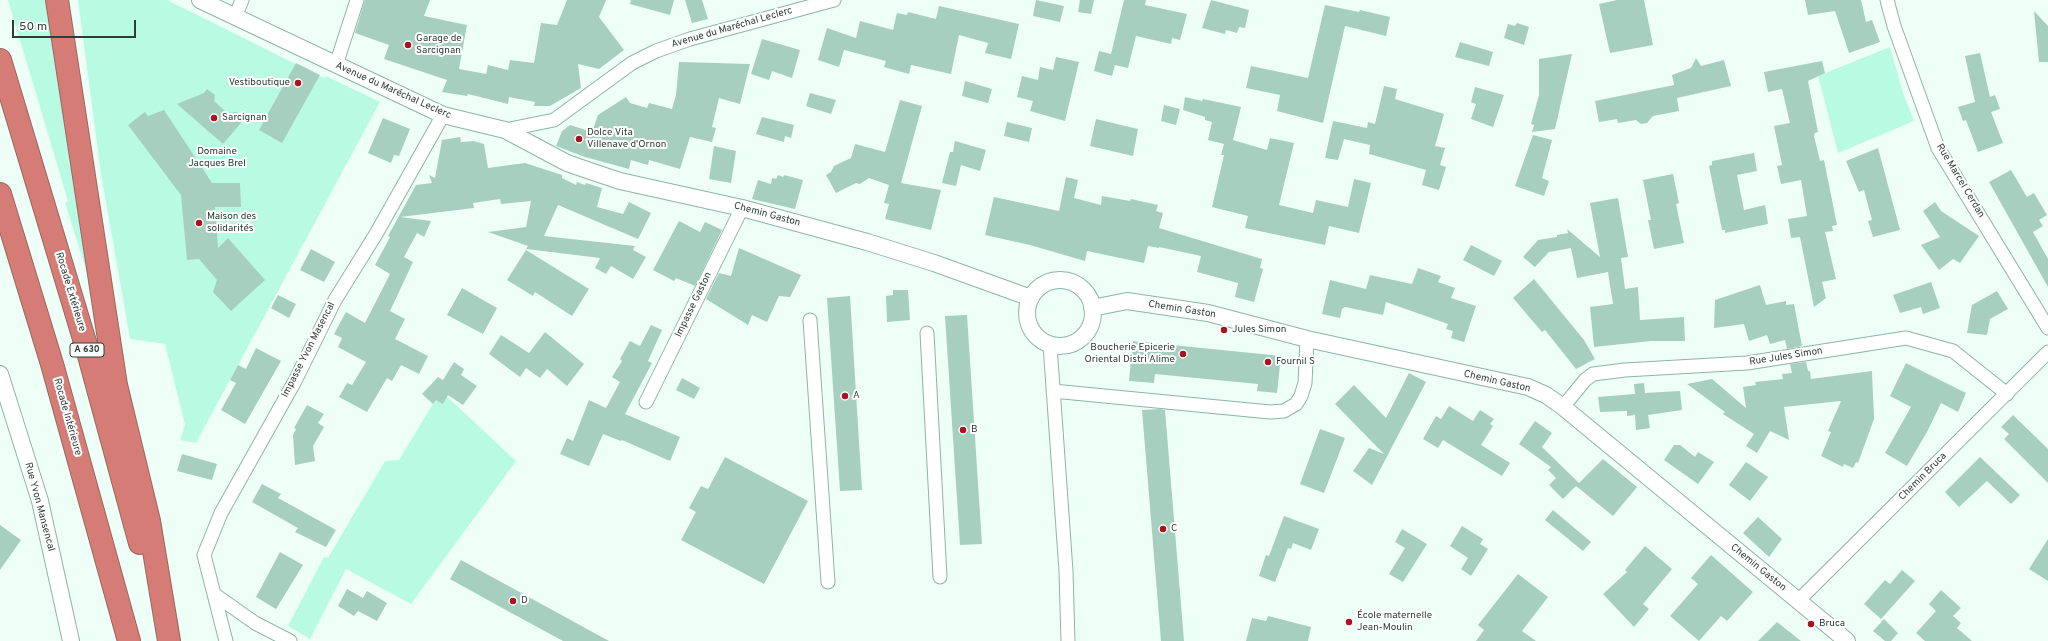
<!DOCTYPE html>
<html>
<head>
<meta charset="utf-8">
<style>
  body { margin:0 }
  #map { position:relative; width:2048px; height:641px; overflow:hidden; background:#eefff8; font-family:Overpass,sans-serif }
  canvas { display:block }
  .scale { position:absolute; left:12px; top:20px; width:124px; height:18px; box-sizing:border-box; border:2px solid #2d3e37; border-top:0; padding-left:5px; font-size:12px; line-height:14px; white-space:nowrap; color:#2d3e37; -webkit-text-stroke:3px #fff; paint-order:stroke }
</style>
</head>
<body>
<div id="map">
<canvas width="2048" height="641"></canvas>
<div class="scale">50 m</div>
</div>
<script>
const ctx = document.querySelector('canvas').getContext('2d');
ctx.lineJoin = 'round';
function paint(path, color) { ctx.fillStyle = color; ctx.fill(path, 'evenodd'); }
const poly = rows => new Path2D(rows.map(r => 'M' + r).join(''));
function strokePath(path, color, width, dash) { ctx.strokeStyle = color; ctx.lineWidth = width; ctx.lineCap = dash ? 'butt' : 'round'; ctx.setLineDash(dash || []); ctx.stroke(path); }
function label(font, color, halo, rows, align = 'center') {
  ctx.font = font + ' Overpass,sans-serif'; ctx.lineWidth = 4; ctx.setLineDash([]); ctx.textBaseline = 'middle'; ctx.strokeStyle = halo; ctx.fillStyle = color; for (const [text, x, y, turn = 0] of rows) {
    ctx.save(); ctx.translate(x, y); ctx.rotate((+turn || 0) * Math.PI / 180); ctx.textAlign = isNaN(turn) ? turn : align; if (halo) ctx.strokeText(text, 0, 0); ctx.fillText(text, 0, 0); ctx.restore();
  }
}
const green = poly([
  [8,0,52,0,89,279,65,203,68,201],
  [78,0,167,0,324,78,326,76,380,102,196,443,180,440,185,425,165,344,130,339,101,174],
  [1890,47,1903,93,1914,121,1838,153,1818,76],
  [443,393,516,461,411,604,346,569,310,639,288,626,324,557,328,558,385,461,399,460,433,404]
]);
const building = poly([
  [365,0,430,0,424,16,467,25,459,69,486,74,488,65,508,70,510,60,534,63,541,23,557,25,567,0,606,0,599,17,624,50,599,69,578,64,581,88,550,106,534,106,535,102,509,97,508,104,468,94,467,96,442,92,447,80,384,59,389,45,355,33],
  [631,0,674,0,670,15,630,4],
  [685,0,702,0,708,19,692,23],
  [1036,0,1064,6,1060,22,1033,16],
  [1080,0,1094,0,1091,14,1078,12],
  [1124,0,1146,0,1145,5,1187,14,1180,40,1172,38,1171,44,1136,36,1128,68,1115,65,1112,76,1094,71,1099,51,1111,54],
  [1211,0,1249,10,1245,28,1239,27,1237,33,1226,30,1225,34,1202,28],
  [1617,0,1644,0,1653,45,1610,53,1599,4],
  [1805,0,1861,0,1866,22,1872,20,1880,42,1849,53,1835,11,1808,15],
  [1325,5,1359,12,1360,10,1390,17,1386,36,1345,26,1323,123,1277,111,1280,95,1246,88,1251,66,1308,78],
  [939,6,1019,24,1011,59,985,53,988,43,959,35,951,74,911,65,909,74,884,67,886,61,844,50,839,67,818,60,827,28,856,38,860,21,893,30,897,13,907,15,908,12,936,19],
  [2034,11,2048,26,2048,62,2039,62],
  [1517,23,1529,27,1524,45,1504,38,1508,24,1515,26],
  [762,39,800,50,792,78,772,71,769,80,751,74],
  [1460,42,1493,52,1489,66,1455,57],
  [1980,53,1990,97,1995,95,2000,109,1991,112,2003,143,1978,152,1966,120,1963,121,1958,107,1975,102,1965,56],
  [1572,54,1555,129,1532,132,1534,125,1531,124,1539,95,1539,59],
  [1056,57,1079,62,1065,121,1030,111,1033,101,1017,97,1022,76,1038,80,1040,67,1053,70],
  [1696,58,1701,66,1724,60,1731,86,1677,98,1679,111,1653,116,1647,123,1641,124,1636,120,1618,123,1617,119,1599,122,1595,101,1674,85,1672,75,1691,68],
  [1822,61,1825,73,1808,81,1818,132,1815,133,1814,136,1820,161,1824,160,1837,225,1832,226,1833,231,1825,232,1836,279,1822,282,1826,298,1814,307,1800,237,1791,238,1788,219,1807,216,1801,180,1781,184,1777,166,1782,165,1774,126,1790,123,1782,89,1768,92,1764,72],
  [679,62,750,64,740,104,719,98,712,127,716,128,712,142,690,137,680,169,649,160,648,165,631,160,629,169,585,157,556,146,562,131,570,125,592,132,598,115,626,97,630,103,647,108,649,103,672,109,676,95],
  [296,63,320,75,282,143,259,130],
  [965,81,992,89,988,103,962,96],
  [1384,86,1397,89,1395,99,1444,114,1435,146,1445,148,1440,165,1446,167,1439,190,1422,185,1426,170,1369,154,1370,145,1344,139,1338,160,1325,158,1333,121,1367,128,1368,122,1375,124],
  [1475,87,1504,95,1493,127,1471,119,1476,104,1471,102],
  [207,89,215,95,214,101,227,113,237,112,241,116,241,123,223,144,177,104,204,93],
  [810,93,836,100,831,114,806,106],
  [1185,97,1202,101,1203,99,1241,107,1233,140,1267,150,1270,138,1294,143,1279,205,1313,213,1316,200,1348,207,1354,179,1371,183,1359,233,1329,226,1325,245,1245,228,1248,216,1212,207,1224,155,1221,155,1224,144,1208,140,1212,122,1205,120,1205,117,1183,110],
  [900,100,922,106,901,183,941,190,931,230,885,219,889,204,884,203,889,185,869,178,860,184,856,183,836,193,826,175,831,172,834,166,851,158,855,144,885,152],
  [1164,105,1180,109,1176,125,1161,121],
  [164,110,212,183,240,183,241,207,215,207,218,248,228,238,265,280,231,311,213,292,217,280,199,259,187,260,181,195,128,125,145,112,148,116],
  [762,117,794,125,791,138,785,136,784,142,756,134],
  [383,118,410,129,399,156,394,155,391,163,368,153],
  [1096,119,1138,129,1133,156,1090,146],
  [1007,122,1032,128,1029,142,1004,136],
  [1533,135,1552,140,1542,178,1549,181,1544,196,1515,186],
  [460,137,461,142,474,141,484,144,488,168,525,163,562,175,562,178,576,185,577,182,585,185,586,183,602,188,597,207,623,214,629,202,651,213,638,239,558,205,544,236,635,246,633,250,646,257,633,279,611,266,606,274,595,268,600,258,526,249,528,246,488,232,526,227,531,201,501,204,500,199,473,203,474,208,400,217,431,221,424,237,417,233,404,257,413,262,390,311,405,319,395,339,428,356,419,374,401,365,392,381,387,378,367,412,339,397,347,383,352,385,366,362,338,347,342,338,334,334,346,312,365,323,390,274,375,265,390,237,388,236,416,185,432,183,429,175,435,178,442,140],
  [955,141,986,150,980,171,961,165,956,186,942,183,950,152,953,152],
  [714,146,736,151,731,183,709,179],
  [1878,148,1900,230,1873,237,1868,221,1872,220,1864,190,1859,192,1846,161],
  [1754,153,1757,171,1737,175,1744,210,1765,205,1768,224,1725,233,1725,230,1722,230,1709,166,1712,165,1712,161],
  [2011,170,2027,197,2034,193,2047,215,2039,220,2043,226,2033,232,2048,259,2048,287,1989,182],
  [1673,174,1679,203,1676,204,1684,243,1654,249,1648,220,1651,220,1643,180],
  [778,175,783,177,784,175,803,180,795,209,752,199,758,180,771,184,772,178,776,179],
  [1066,177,1078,180,1074,198,1101,205,1102,196,1130,201,1131,199,1158,205,1156,211,1163,213,1159,228,1262,259,1260,268,1263,269,1254,302,1235,297,1238,283,1197,272,1201,256,1159,247,1159,248,1148,246,1144,263,1087,251,1085,261,1030,245,985,235,994,197,1059,211],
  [1618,198,1628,257,1621,258,1625,289,1638,287,1640,320,1684,317,1685,341,1651,341,1594,347,1590,307,1613,304,1608,272,1577,278,1571,248,1549,252,1535,267,1523,257,1538,240,1557,237,1557,235,1568,233,1567,229,1600,257,1590,203],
  [1935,202,1941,211,1979,236,1960,263,1953,259,1939,270,1921,245,1940,237,1923,211],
  [679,221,700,232,705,222,722,230,695,286,676,278,674,281,653,270],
  [1471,245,1502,261,1494,276,1463,260],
  [739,248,801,275,790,297,779,296,767,322,752,315,748,325,706,299,719,273,731,276],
  [311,249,335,262,324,282,300,270],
  [526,250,589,289,572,316,535,292,533,296,507,280],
  [1418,268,1441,276,1438,282,1455,288,1451,298,1476,306,1464,342,1451,338,1453,331,1446,329,1448,324,1386,302,1383,315,1345,307,1342,309,1340,318,1322,314,1330,280,1366,289,1370,275,1412,284],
  [1534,279,1584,340,1595,359,1576,369,1545,330,1542,332,1513,298],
  [1931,282,1940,308,1923,314,1921,307,1900,313,1893,295],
  [1760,285,1766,305,1786,301,1786,305,1794,304,1802,346,1787,349,1785,340,1770,344,1767,335,1749,341,1744,324,1714,328,1715,300],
  [462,288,497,308,483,334,447,315],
  [893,290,908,290,910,320,887,322,886,296,893,295],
  [1997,291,2008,309,1990,319,1987,335,1967,333,1972,305],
  [278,295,296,304,289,318,271,308],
  [850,296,862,490,840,491,827,298],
  [967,315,982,544,960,545,945,316],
  [651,325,662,330,648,361,652,363,625,414,680,437,670,461,622,440,621,441,603,434,589,466,560,454,567,438,573,441,589,400,606,408,620,382,612,377,622,361,620,359,630,341,640,346],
  [545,332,584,364,567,386,547,369,540,378,526,368,520,377,489,354,501,335,529,353],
  [1133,341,1281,356,1277,393,1257,391,1258,384,1155,374,1154,383,1129,381],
  [256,348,281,361,245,424,221,410,236,383,230,380,238,365,246,369],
  [454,362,464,369,461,375,477,386,463,405,448,395,443,404,436,400,433,404,422,394,438,377,443,380],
  [1806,362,1808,371,1810,371,1811,379,1872,371,1874,419,1858,463,1856,462,1853,468,1844,464,1843,467,1821,456,1831,432,1828,431,1841,401,1784,407,1789,440,1770,431,1757,453,1746,446,1754,434,1723,414,1725,412,1687,384,1712,379,1746,408,1743,387,1756,385,1755,382,1783,379,1782,374,1792,373,1790,364],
  [1906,363,1966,393,1958,412,1941,403,1927,432,1907,466,1885,453,1911,407,1890,396],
  [1409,373,1426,382,1372,485,1353,471,1369,448,1384,454,1335,404,1354,385,1386,418],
  [682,378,700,388,694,399,676,390],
  [1644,383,1645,393,1680,391,1682,410,1648,415,1650,428,1636,430,1635,415,1627,416,1627,411,1600,412,1598,397,1635,394,1634,384],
  [307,405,324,414,318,423,324,427,313,446,315,461,295,465,293,435,296,429,294,428],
  [1449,406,1473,421,1480,410,1494,419,1490,424,1493,426,1481,445,1510,463,1502,476,1443,440,1438,448,1423,439,1436,416,1441,419],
  [1159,409,1165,410,1184,641,1161,641,1142,410],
  [2013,415,2048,449,2048,483,2004,439,2009,434,2001,427],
  [1535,421,1552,433,1542,447,1579,483,1563,499,1549,485,1556,478,1548,470,1551,467,1519,444],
  [1320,429,1345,438,1324,493,1300,484],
  [1674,445,1680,445,1695,457,1698,452,1714,462,1698,484,1664,460],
  [182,454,217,464,212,480,177,471],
  [725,457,808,501,764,584,681,540,696,512,689,508,701,486,708,489],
  [1980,457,2020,495,2011,504,1987,481,1959,507,1945,492],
  [1603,459,1637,487,1613,516,1576,486],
  [1746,462,1768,477,1750,501,1729,485],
  [262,484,281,494,278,498,336,530,326,547,295,532,298,528,252,502],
  [1553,510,1591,542,1583,551,1545,520],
  [1284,516,1319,529,1311,550,1293,543,1291,549,1288,548,1275,582,1259,576,1266,555,1269,556],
  [1758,517,1782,539,1769,557,1743,533],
  [0,525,21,540,0,570],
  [1462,526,1483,539,1480,544,1488,549,1471,576,1461,569,1468,558,1450,546],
  [1402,529,1427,544,1403,582,1389,574,1405,548,1395,542],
  [2048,539,2048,581,2029,569],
  [1645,546,1672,569,1643,604,1649,609,1634,627,1603,594,1627,572,1625,570],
  [280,552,303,565,276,609,256,597],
  [1711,555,1753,592,1727,621,1721,616,1699,641,1670,616,1698,584,1691,578],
  [461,560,609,641,563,641,504,609,450,579],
  [1902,570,1915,581,1881,619,1864,604,1885,580,1890,584],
  [1518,574,1548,597,1522,631,1536,641,1476,641,1484,630,1478,625],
  [347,589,363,598,367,591,387,603,377,621,358,611,354,616,338,606],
  [1941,590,1961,608,1953,616,1961,623,1957,628,1972,641,1925,641,1916,633,1936,611,1929,604],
  [1268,616,1311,627,1308,641,1246,641,1252,618,1266,621],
  [1884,619,1898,633,1891,641,1885,641,1873,631],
  [1777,622,1801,641,1758,641]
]);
const minor = poly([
  [1887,0,1894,26,1938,148,2048,328],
  [235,17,242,0],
  [336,65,357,0],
  [505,130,554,120,632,63,656,51,690,39,834,0],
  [810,320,828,582],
  [927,333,940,577],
  [1050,345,1066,571,1068,641],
  [1053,391,1270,412,1284,411,1296,404,1301,396,1305,383,1307,339],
  [646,402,742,208],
  [1563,407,1585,380,1593,374,1625,370,1747,363,1906,338,1953,351,2007,394],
  [214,594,255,623,290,641],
  [1798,601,2048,352],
  [226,641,204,555,221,513,295,381,335,300,376,234,443,115]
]);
const tertiary = poly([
  [200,0,443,115,505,130,567,163,593,172,620,181,742,208,867,242,934,263,1031,298],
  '1027 313a33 33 0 1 1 66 0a33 33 0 1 1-66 0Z',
  [1092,308,1127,301,1208,313,1307,339,1528,387,1546,395,1563,407,1847,641],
  [0,374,40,501,71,641]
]);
const motorway = poly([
  [57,0,116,385,149,521,169,641],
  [0,60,88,352,140,543],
  [0,194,52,364,129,641]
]);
const markers = [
  [408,45,4,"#a81221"],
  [298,83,4,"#a81221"],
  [214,118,4,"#a81221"],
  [579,139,4,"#a81221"],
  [199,223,4,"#a81221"],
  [1224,330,4,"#a81221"],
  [1183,354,4,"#a81221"],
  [1268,362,4,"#a81221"],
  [845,396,4,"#a81221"],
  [963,430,4,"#a81221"],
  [1163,529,4,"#a81221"],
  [513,601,4,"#a81221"],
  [1349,622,4,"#a81221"],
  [1811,624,4,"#a81221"]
];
const shields = [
  [87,350,34]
];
const shieldNames = [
  ["A 630",87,350]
];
const streetNames = [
  ["Avenue du Maréchal Leclerc",732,28,-16],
  ["Avenue du Maréchal Leclerc",393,91,24],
  ["Rue Marcel Cerdan",1960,181,59],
  ["Chemin Gaston",767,215,15],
  ["Rocade Extérieure",70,292,73],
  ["Impasse Gaston",694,305,-64],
  ["Chemin Gaston",1182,310,9],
  ["Impasse Yvon Masencal",309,350,-63],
  ["Rue Jules Simon",1786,357,-9],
  ["Chemin Gaston",1497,382,13],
  ["Rocade Intérieure",67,417,74],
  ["Chemin Bruca",1923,477,-45],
  ["Rue Yvon Mansencal",39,507,75],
  ["Chemin Gaston",1758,568,39]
];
const poiNames = [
  ["Garage de",416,39],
  ["Sarcignan",416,51],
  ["Vestiboutique",290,83,"right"],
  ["Sarcignan",222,118],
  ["Dolce Vita",587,133],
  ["Villenave d'Ornon",587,145],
  ["Maison des",207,217],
  ["solidarités",207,229],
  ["Jules Simon",1232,330],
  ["Boucherie Epicerie",1175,348,"right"],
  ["Oriental Distri Alime",1175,360,"right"],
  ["Fournil S",1276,362],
  ["A",853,396],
  ["B",971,430],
  ["C",1171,529],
  ["D",521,601],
  ["École maternelle",1357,616],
  ["Jean-Moulin",1357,628],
  ["Bruca",1819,624]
];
const parkNames = [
  ["Domaine",217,152],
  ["Jacques Brel",217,164]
];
paint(green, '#b8fbe2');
paint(building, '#a6cfc0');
strokePath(minor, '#8cb5a5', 15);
strokePath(tertiary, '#8cb5a5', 18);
strokePath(motorway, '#9a6660', 24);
strokePath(minor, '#fff', 13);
strokePath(tertiary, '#fff', 16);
strokePath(motorway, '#d57c76', 22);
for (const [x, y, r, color] of markers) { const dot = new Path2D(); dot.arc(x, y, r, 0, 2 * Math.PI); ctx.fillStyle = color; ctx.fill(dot); strokePath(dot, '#fff', 1.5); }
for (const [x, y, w] of shields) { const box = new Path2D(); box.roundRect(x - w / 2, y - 7, w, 14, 3); ctx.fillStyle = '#fff'; ctx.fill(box); strokePath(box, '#2d3e37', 1); }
label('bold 9px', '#2d3e37', null, shieldNames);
label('10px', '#2d3e37', '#fff', streetNames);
label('10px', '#2d3e37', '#fff', poiNames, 'left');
label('10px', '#153b2f', '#fff', parkNames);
</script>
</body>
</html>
